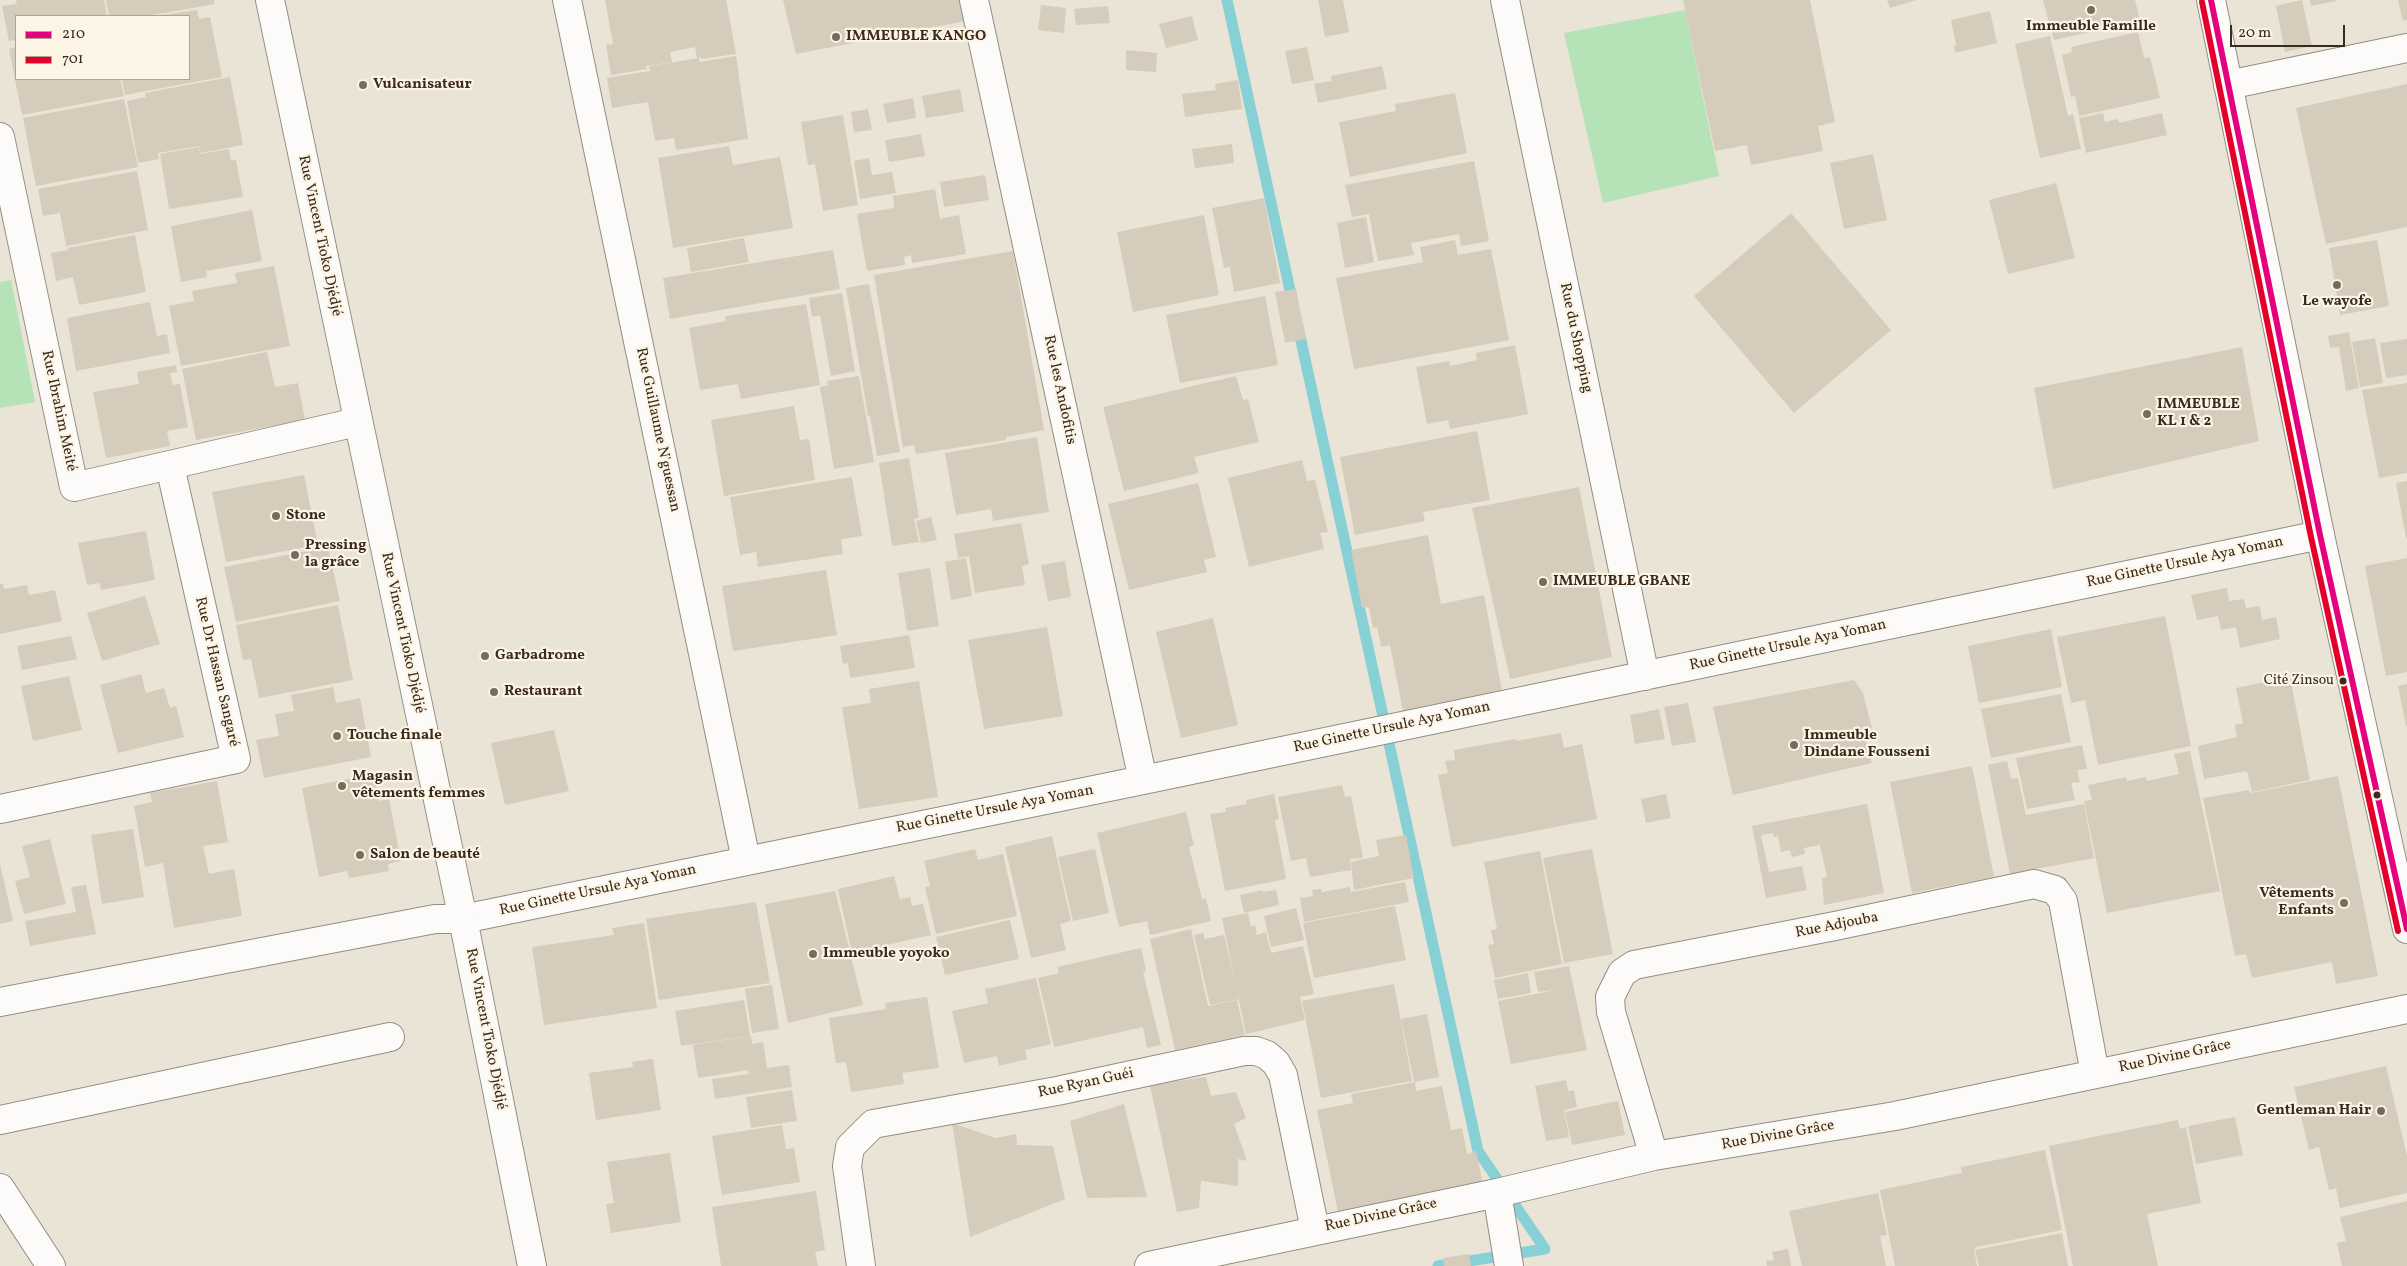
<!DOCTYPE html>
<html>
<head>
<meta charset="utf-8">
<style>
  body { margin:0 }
  #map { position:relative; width:2407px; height:1266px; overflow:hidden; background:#e9e4d5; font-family:Vollkorn,serif }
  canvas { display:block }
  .legend { position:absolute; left:15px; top:15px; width:175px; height:65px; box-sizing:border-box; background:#fcf5e5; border:1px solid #afa495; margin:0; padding:6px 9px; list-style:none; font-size:15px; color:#3b2a1e }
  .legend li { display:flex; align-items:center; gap:10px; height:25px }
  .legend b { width:25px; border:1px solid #afa495 }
  .scale { position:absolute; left:2230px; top:25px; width:115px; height:22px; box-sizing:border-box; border:2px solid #3b2a1e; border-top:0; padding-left:6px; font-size:15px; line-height:18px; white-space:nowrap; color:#3b2a1e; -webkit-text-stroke:4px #fcf5e5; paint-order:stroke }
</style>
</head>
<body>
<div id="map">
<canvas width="2407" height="1266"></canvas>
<ul class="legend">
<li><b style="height:6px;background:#e5007d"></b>210</li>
<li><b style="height:6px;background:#e4002b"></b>701</li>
</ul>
<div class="scale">20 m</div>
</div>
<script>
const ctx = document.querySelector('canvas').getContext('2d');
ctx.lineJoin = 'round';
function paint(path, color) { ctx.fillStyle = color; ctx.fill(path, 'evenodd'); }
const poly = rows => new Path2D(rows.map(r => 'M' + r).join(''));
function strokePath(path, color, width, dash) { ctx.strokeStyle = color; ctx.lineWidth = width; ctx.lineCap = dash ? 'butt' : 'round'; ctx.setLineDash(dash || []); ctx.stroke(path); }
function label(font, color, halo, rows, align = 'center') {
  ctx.font = font + ' Vollkorn,serif'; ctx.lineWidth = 4.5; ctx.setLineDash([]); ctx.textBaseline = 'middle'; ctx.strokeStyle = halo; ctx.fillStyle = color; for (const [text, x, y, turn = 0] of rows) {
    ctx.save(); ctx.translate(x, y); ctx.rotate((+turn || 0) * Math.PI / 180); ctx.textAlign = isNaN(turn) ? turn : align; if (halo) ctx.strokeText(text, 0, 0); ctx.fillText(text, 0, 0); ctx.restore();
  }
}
const green = poly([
  [1685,10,1719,176,1603,203,1564,33],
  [11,280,35,402,0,408,0,282]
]);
const stream = poly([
  [1227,0,1293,304],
  [1298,327,1478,1151,1545,1249,1438,1266]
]);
const building = poly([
  [16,0,104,0,107,16,16,16,16,40,9,41,2,6,17,4],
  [106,0,214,0,215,4,147,16,109,16],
  [605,0,726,0,736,54,701,59,701,57,697,58,695,47,670,52,672,62,646,66,647,69,611,75,606,45,613,44],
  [783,0,960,0,965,21,796,54],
  [1318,0,1343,0,1349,32,1325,37],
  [1683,0,1810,0,1835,122,1818,126,1823,151,1751,165,1747,145,1715,151],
  [1887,0,1916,0,1890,8],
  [2043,0,2135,0,2140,21,2054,40],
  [2302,0,2312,46,2285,52,2276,6],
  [2310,0,2336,0,2336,1,2311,6],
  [2398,0,2407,0,2407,20,2403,21],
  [1041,5,1066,8,1064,33,1038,30],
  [1108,6,1110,23,1076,25,1074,9],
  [197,10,199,19,210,17,222,77,125,95,122,79,189,79,189,16,162,15],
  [1990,11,1997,43,1955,53,1954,46,1956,45,1951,20],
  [1192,16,1198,40,1166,48,1159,24],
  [2138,32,2144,58,2150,57,2160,98,2079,116,2075,96,2071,97,2062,55,2072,52,2071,47],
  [2050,36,2068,116,2073,114,2081,149,2040,158,2015,44],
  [16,47,16,79,120,79,124,96,22,115,9,49],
  [1307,47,1314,80,1292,84,1285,51],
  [1126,50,1157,53,1156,72,1126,70],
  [736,56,748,139,676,150,674,138,655,141,648,102,612,108,607,78,650,71,649,66,699,58,700,62],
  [1382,66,1387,89,1318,103,1314,84,1332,81,1331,76],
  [230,77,243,145,201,153,199,146,158,153,159,159,138,163,127,101,146,97,145,93],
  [1238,80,1242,109,1185,117,1182,94,1216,90,1215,84],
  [2407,84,2407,227,2326,244,2296,108],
  [960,89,964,112,926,118,922,96],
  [1455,93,1467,153,1350,177,1339,122,1396,111,1395,104],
  [913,98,916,118,887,123,883,104],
  [124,99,138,167,36,186,23,118],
  [868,109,872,130,854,132,851,112],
  [2103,113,2105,122,2118,119,2119,123,2162,113,2167,135,2086,153,2079,118],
  [843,115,858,205,823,211,815,164,808,165,801,122],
  [921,134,925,156,889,162,885,140],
  [1232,144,1234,163,1195,168,1192,149],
  [729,146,733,165,780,157,793,228,673,248,658,158],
  [199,147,200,154,229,149,231,161,236,160,243,197,169,209,160,154],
  [1873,154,1887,220,1844,229,1830,163],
  [869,158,872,175,892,172,896,193,860,199,854,161],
  [1474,161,1489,241,1461,246,1459,234,1411,243,1414,255,1378,261,1369,214,1352,217,1345,185],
  [137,171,148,230,66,246,60,213,43,216,38,189],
  [985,175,989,200,944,207,940,182],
  [2056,183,2075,258,2008,274,1989,200],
  [935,189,940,219,959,215,966,254,912,263,911,255,904,257,905,265,867,271,857,214,894,208,893,196],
  [1264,198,1280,283,1234,292,1230,267,1224,268,1212,208],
  [252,210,262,261,206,271,207,277,181,282,171,226],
  [1791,213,1891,330,1794,413,1694,296],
  [1204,215,1219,295,1133,312,1117,232],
  [1366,217,1374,262,1345,268,1337,223],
  [135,235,146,292,79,305,73,277,56,281,51,253,68,250,68,248],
  [744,238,749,262,691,272,687,248],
  [1455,240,1458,255,1491,249,1509,340,1354,369,1336,278,1423,262,1420,247],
  [2377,240,2389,306,2340,315,2329,248],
  [833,250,840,289,670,319,663,278],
  [1013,251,1044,430,1006,437,1006,440,916,454,914,445,903,447,874,275],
  [274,266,290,346,181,366,169,306,194,301,192,291,237,283,235,273],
  [869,284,900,452,877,456,870,416,868,416,846,288],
  [1296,289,1306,339,1285,343,1275,292],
  [842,293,855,371,831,376,820,315,812,317,809,298],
  [1265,296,1278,365,1180,383,1166,315],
  [150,302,157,336,167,334,170,353,76,371,67,318],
  [806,304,820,385,741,399,738,384,700,390,689,328,726,321,725,316],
  [2349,332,2359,388,2346,391,2339,347,2330,348,2328,336],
  [2375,338,2383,383,2360,387,2352,342],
  [2407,339,2407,375,2386,378,2380,343],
  [1515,345,1528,414,1450,429,1448,420,1427,424,1416,367,1449,361,1450,366,1477,360,1476,353],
  [2242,347,2259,441,2053,489,2034,388],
  [267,352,275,387,298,383,305,420,196,440,182,369],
  [176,365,177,372,170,373,173,385,180,384,188,427,167,431,170,446,106,458,93,392,139,384,137,372],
  [859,376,874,462,834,469,820,387,828,385,827,381],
  [1236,376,1243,400,1248,399,1259,442,1194,457,1199,473,1124,491,1103,407],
  [2407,383,2407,473,2379,478,2362,390],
  [794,406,800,440,809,439,815,480,724,496,711,420],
  [1477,431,1490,500,1423,512,1425,521,1355,535,1340,457],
  [1037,437,1049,512,993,521,991,509,956,515,945,453],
  [909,458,919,518,914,519,919,542,892,546,879,463],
  [1302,460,1307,481,1315,480,1328,532,1320,533,1324,549,1249,567,1228,478],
  [304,475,318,545,226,562,212,492],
  [852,477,862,536,841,539,843,554,758,567,756,552,740,555,730,497],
  [2407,481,2407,538,2406,538,2396,483],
  [1198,483,1216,557,1204,560,1207,572,1129,590,1108,504],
  [1579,487,1612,657,1510,679,1472,508],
  [931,517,937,540,921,543,916,521],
  [1021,523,1029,564,1022,566,1025,585,975,593,969,556,958,558,954,534],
  [146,531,155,580,101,590,100,583,87,585,78,543],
  [1428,535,1441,604,1484,595,1503,697,1404,716,1390,645,1381,647,1377,627,1373,628,1369,607,1362,608,1351,550],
  [328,547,340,601,236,622,224,567],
  [966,558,972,596,951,600,945,562],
  [2407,558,2407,672,2386,676,2365,566],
  [1065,561,1071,597,1048,601,1041,565],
  [930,568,939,626,907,631,898,573],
  [826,570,837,635,733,651,722,586],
  [0,584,3,584,4,589,27,585,29,595,55,590,62,621,0,634],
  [2227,588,2229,601,2244,599,2246,608,2260,606,2262,620,2276,617,2280,639,2240,648,2236,627,2221,630,2218,616,2197,620,2191,595],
  [145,596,160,644,102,661,87,613],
  [338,605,353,680,259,698,251,659,243,660,236,625],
  [2165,616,2191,746,2098,765,2085,700,2071,703,2057,637],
  [1213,618,1238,725,1181,738,1156,632],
  [1047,627,1063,716,984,729,968,640],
  [2051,629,2062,687,1979,703,1968,646],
  [909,635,915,668,850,678,848,663,843,664,840,646],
  [71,636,77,659,22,670,17,646],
  [141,674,146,693,164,688,170,708,176,706,184,737,118,753,100,685],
  [69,676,82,730,33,741,21,686],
  [2290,677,2310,780,2252,792,2247,771,2204,779,2198,746,2237,737,2235,725,2243,723,2236,688],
  [1854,680,1863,693,1872,728,1862,727,1872,763,1733,795,1713,707],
  [919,681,938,797,859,809,842,707,871,703,869,689],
  [2407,684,2407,726,2406,726,2398,686],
  [333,687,336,703,360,698,371,757,264,778,256,740,279,736,275,714,294,711,291,695],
  [2061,694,2071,742,1991,758,1981,709],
  [1688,703,1696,742,1672,746,1664,707],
  [1659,709,1665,739,1635,744,1630,715],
  [554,730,569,791,505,805,491,743],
  [1561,733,1564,748,1582,744,1597,819,1452,847,1438,775,1448,773,1445,761,1455,760,1454,750,1515,739,1516,741],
  [2082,745,2087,769,2077,770,2080,782,2071,783,2075,800,2027,809,2016,758],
  [2190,751,2220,891,2107,913,2084,801,2092,800,2088,785,2126,777,2127,781,2146,777,2147,781,2179,774,2174,754],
  [2007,761,2011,779,2018,778,2026,815,2084,804,2094,858,2010,874,1988,765],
  [1972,766,1994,877,1912,893,1890,782],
  [374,774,379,801,389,799,401,861,388,864,389,871,349,878,347,871,319,877,302,788],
  [2338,776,2378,976,2336,984,2332,962,2252,978,2246,954,2235,956,2203,798,2249,790,2250,793],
  [217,781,228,842,203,846,209,874,234,869,242,916,174,928,163,863,145,867,134,806,152,802,150,793],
  [1342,785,1345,797,1351,796,1363,858,1350,859,1351,870,1310,877,1306,858,1291,861,1278,797],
  [1274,794,1279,819,1275,820,1286,879,1225,891,1210,814,1226,812,1225,808,1247,804,1246,800],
  [1666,794,1671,818,1646,823,1641,799],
  [1867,804,1884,893,1824,905,1822,878,1827,877,1820,845,1804,848,1805,854,1792,857,1790,850,1781,852,1778,836,1774,837,1773,833,1761,835,1769,872,1802,866,1807,890,1766,898,1752,826],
  [1186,812,1194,845,1189,847,1202,899,1206,898,1211,921,1150,935,1147,921,1119,927,1097,833],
  [133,829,144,897,102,904,91,835],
  [1406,835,1414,878,1354,890,1351,862,1379,856,1376,840],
  [1052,836,1071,921,1060,924,1066,950,1031,958,1005,847],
  [50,839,66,904,24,914,15,881,30,877,22,846],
  [975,849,978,860,1003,854,1017,916,936,934,925,887,930,886,924,861],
  [1095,849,1109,913,1073,921,1058,857],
  [1592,849,1613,954,1564,963,1543,858],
  [1540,851,1562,964,1495,978,1488,945,1494,944,1491,930,1497,929,1484,862],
  [0,864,13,921,0,924],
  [894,876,900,899,910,897,912,906,923,904,931,935,852,953,838,889],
  [1405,882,1409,902,1304,922,1300,898,1313,896,1312,890,1321,889,1322,892,1350,887,1351,892],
  [86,885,96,934,30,946,25,921,76,912,71,887],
  [1263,890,1263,892,1276,890,1279,905,1244,913,1240,895],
  [835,891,863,1005,788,1023,765,904],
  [756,902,770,983,659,1000,646,919],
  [1395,906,1406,960,1314,978,1303,923],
  [1296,908,1304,940,1271,947,1264,916],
  [1248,913,1251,927,1255,925,1257,935,1266,932,1271,953,1303,946,1314,994,1300,997,1305,1020,1246,1034,1222,918],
  [1010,920,1019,959,945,975,936,937],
  [644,923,657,1008,544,1025,532,947,614,935,612,928],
  [1191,929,1208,1006,1237,1000,1245,1035,1175,1050,1150,939],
  [1203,933,1205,939,1224,935,1239,999,1210,1005,1194,935],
  [1141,948,1146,971,1143,972,1161,1045,1147,1048,1143,1027,1054,1047,1038,978,1059,973,1057,967],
  [1569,966,1587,1050,1511,1064,1498,1001,1556,990,1538,992,1534,972],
  [1528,973,1531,993,1498,999,1494,980],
  [1036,978,1051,1044,1025,1050,1027,1059,999,1066,997,1056,964,1063,952,1011,988,1003,985,989],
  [1394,984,1412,1081,1321,1098,1302,1001],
  [772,985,779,1029,752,1033,745,989],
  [927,997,939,1068,902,1073,904,1084,851,1092,846,1062,836,1063,829,1018,886,1009,885,1003],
  [744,1000,750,1036,681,1046,675,1011],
  [1427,1014,1439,1077,1414,1082,1401,1019],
  [751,1036,752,1044,763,1042,767,1068,789,1065,792,1087,715,1099,712,1079,749,1074,748,1070,698,1078,693,1045],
  [653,1059,661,1110,596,1120,589,1073,633,1067,632,1062],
  [2386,1066,2407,1156,2407,1193,2340,1208,2336,1188,2329,1190,2319,1147,2309,1150,2294,1087],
  [1206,1077,1211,1096,1236,1092,1246,1118,1234,1124,1247,1161,1238,1159,1238,1186,1201,1181,1199,1208,1177,1212,1150,1085],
  [1566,1080,1568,1091,1574,1090,1577,1107,1564,1110,1569,1137,1546,1141,1535,1086],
  [1415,1082,1416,1091,1442,1086,1451,1130,1462,1128,1467,1154,1476,1151,1484,1190,1339,1217,1317,1110,1353,1103,1351,1094],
  [792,1090,797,1121,751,1128,746,1097],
  [1618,1101,1625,1135,1572,1145,1565,1112],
  [1124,1104,1147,1197,1087,1198,1070,1121],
  [2235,1117,2243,1155,2196,1164,2188,1126],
  [2178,1120,2180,1129,2186,1127,2201,1203,2147,1214,2158,1266,2073,1266,2049,1146],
  [952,1123,996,1138,1016,1134,1017,1145,1053,1146,1065,1199,970,1237],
  [782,1125,786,1149,794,1148,800,1182,722,1195,712,1136],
  [2045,1150,2062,1230,1977,1247,1974,1249,1977,1266,1895,1266,1880,1190,1962,1173,1961,1167],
  [670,1153,681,1222,611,1233,606,1204,614,1203,607,1162],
  [816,1191,825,1250,815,1252,818,1266,721,1266,712,1207],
  [1878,1193,1887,1235,1880,1236,1886,1266,1802,1266,1789,1211],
  [2407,1201,2407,1266,2342,1266,2337,1243,2346,1241,2340,1217],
  [2062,1233,2068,1266,1979,1266,1975,1250],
  [1788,1249,1791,1266,1767,1266,1766,1261,1774,1260,1772,1252],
  [1469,1254,1471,1266,1444,1266,1443,1258]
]);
const street = poly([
  [567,0,746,860],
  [974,0,1143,780],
  [1505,0,1645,676],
  [2228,85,2407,48],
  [0,137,74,487,357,422],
  [0,809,236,759,170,466],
  [0,1002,435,919,463,919,1143,780,2320,535],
  [0,1120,390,1037],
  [1654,1156,1611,1012,1610,997,1622,973,1634,965,1835,926,2034,884,2055,890,2063,901,2095,1074],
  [0,1188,51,1266],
  [1497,1193,1509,1266],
  [861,1266,847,1166,850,1147,873,1124,1057,1091,1244,1051,1256,1051,1267,1055,1276,1063,1283,1075,1315,1230],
  [1149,1266,1497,1193,1654,1156,1895,1116,2407,1009]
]);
const secondary = poly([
  [270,0,463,919,532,1266],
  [2211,0,2320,535,2407,929]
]);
const bus1 = poly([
  [2211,0,2320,535,2407,929]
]);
const bus2 = poly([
  [2202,2,2311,537,2398,931]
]);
const markers = [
  [2091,10,5,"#786b5e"],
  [836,37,5,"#786b5e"],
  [363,85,5,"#786b5e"],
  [2337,285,5,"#786b5e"],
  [2147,414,5,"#786b5e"],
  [276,516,5,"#786b5e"],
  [295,555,5,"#786b5e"],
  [1543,582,5,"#786b5e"],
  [485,656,5,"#786b5e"],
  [2343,681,4.5,"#3b2a1e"],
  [494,692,5,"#786b5e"],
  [337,736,5,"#786b5e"],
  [1794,745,5,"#786b5e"],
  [342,786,5,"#786b5e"],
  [2377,795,4.5,"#3b2a1e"],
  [360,855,5,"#786b5e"],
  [2344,903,5,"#786b5e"],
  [813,954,5,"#786b5e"],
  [2381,1111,5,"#786b5e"]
];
const busNames = [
  ["Cité Zinsou",2334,681]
];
const poiNames = [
  ["Immeuble Famille",2091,27,"center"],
  ["IMMEUBLE KANGO",846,37],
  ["Vulcanisateur",373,85],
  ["Le wayofe",2337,302,"center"],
  ["IMMEUBLE",2157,405],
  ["KL 1 & 2",2157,422],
  ["Stone",286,516],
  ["Pressing",305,546],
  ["la grâce",305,563],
  ["IMMEUBLE GBANE",1553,582],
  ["Garbadrome",495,656],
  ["Restaurant",504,692],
  ["Touche finale",347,736],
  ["Immeuble",1804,736],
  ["Dindane Fousseni",1804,753],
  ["Magasin",352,777],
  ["vêtements femmes",352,794],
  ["Salon de beauté",370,855],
  ["Vêtements",2334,894,"right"],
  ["Enfants",2334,911,"right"],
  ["Immeuble yoyoko",823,954],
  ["Gentleman Hair",2371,1111,"right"]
];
const streetNames = [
  ["Rue Vincent Tioko Djédjé",319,236,78],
  ["Rue du Shopping",1575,338,78],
  ["Rue les Andofitis",1059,390,78],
  ["Rue Ibrahim Meité",58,411,78],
  ["Rue Guillaume N'guessan",657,430,78],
  ["Rue Ginette Ursule Aya Yoman",2185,563,-12],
  ["Rue Vincent Tioko Djédjé",402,633,78],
  ["Rue Ginette Ursule Aya Yoman",1788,646,-12],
  ["Rue Dr Hassan Sangaré",216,672,77],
  ["Rue Ginette Ursule Aya Yoman",1392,728,-12],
  ["Rue Ginette Ursule Aya Yoman",995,810,-11],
  ["Rue Ginette Ursule Aya Yoman",598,891,-12],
  ["Rue Adjouba",1837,926,-11],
  ["Rue Vincent Tioko Djédjé",485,1029,79],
  ["Rue Divine Grâce",2175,1057,-12],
  ["Rue Ryan Guéi",1086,1084,-12],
  ["Rue Divine Grâce",1778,1136,-10],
  ["Rue Divine Grâce",1381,1216,-12]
];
paint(green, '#b6e2b8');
strokePath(stream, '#86d0d6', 11);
paint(building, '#d6ccbc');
strokePath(street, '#938e84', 30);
strokePath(secondary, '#938e84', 30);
strokePath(street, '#fcfbf9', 28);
strokePath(secondary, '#fcfbf9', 28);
strokePath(bus1, '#e5007d', 6);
strokePath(bus2, '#e4002b', 6);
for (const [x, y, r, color] of markers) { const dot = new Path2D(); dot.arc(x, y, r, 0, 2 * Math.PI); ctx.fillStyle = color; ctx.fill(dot); strokePath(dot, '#fcf5e5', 2); }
label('14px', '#3b2a1e', '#fcf5e5', busNames, 'right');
label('bold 15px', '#3b2a1e', '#fcf5e5', poiNames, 'left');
label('15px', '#3b2a1e', '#fcf5e5', streetNames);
</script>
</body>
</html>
